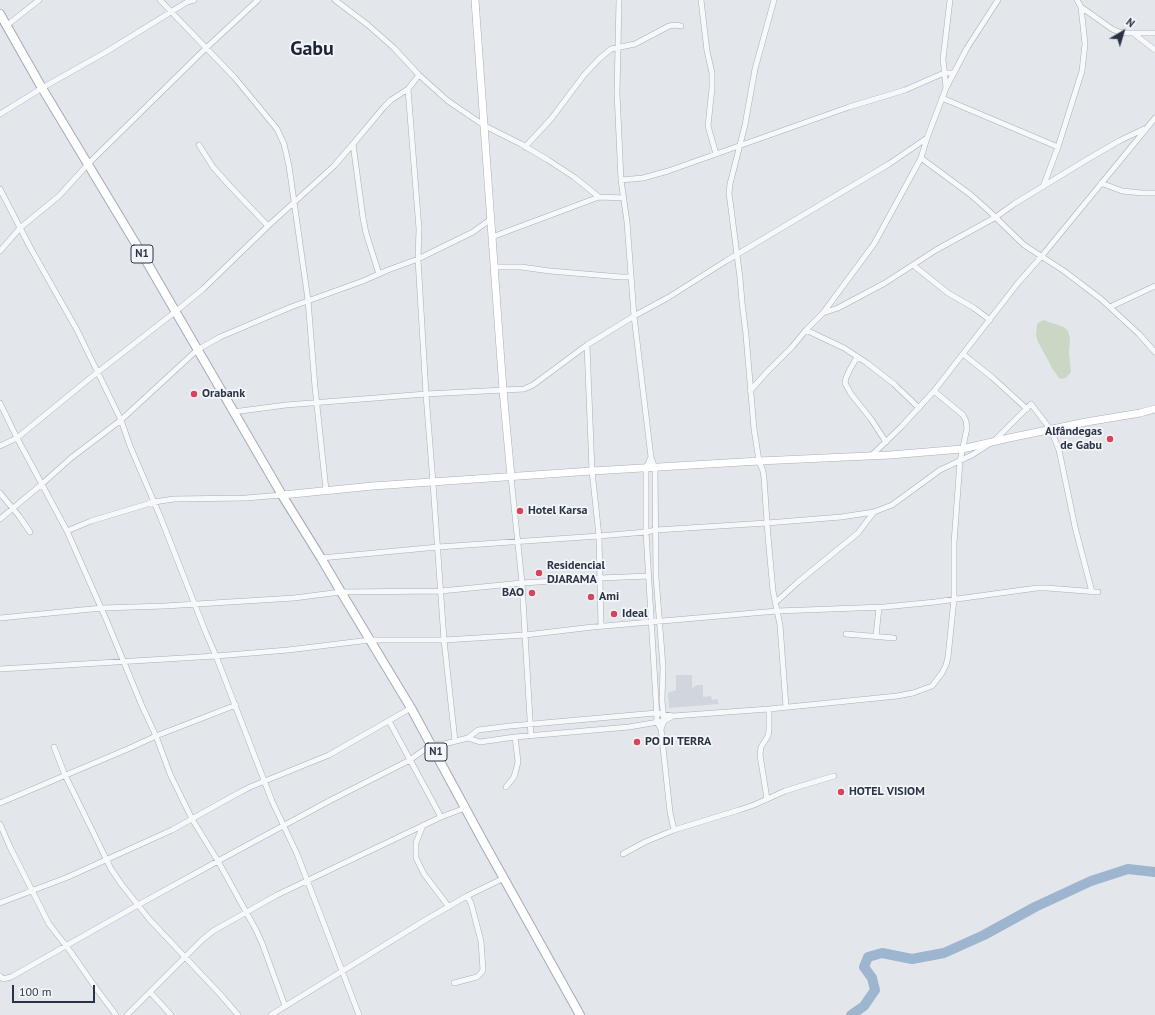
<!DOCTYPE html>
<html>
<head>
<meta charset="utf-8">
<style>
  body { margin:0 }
  #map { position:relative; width:1155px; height:1015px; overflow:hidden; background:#e3e7ec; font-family:"PT Sans",sans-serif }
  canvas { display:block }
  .north { position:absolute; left:1103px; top:12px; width:40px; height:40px; -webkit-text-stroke:3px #f4f6f9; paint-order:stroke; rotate:38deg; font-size:11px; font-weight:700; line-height:16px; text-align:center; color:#2a3446 }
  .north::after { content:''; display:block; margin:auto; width:14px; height:18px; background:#2a3446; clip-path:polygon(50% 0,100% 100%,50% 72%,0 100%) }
  .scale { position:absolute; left:12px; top:985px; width:83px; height:18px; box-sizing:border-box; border:2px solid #2a3446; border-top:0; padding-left:5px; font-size:12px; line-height:14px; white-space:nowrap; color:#2a3446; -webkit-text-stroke:3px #f4f6f9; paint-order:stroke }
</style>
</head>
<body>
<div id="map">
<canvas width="1155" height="1015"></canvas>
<div class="north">N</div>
<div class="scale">100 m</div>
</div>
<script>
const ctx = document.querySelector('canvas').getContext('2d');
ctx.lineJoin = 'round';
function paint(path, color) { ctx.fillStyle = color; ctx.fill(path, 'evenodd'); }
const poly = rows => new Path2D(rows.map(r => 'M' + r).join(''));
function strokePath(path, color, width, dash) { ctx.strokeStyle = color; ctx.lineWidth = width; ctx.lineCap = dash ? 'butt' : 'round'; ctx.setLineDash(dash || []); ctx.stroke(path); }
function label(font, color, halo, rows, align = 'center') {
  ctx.font = font + ' "PT Sans",sans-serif'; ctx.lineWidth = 3.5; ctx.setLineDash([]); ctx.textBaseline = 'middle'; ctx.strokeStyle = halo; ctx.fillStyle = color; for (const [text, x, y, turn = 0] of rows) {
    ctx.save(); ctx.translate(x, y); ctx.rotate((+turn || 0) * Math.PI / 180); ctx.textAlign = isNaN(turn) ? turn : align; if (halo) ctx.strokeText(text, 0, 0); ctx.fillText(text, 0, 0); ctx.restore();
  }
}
const built = poly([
  [676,675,692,675,692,688,697,685,703,685,703,697,711,696,712,700,717,699,719,704,669,708,668,693,676,690]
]);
const green = poly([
  [1043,320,1064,327,1068,331,1070,338,1069,352,1071,372,1067,377,1062,379,1059,378,1052,368,1048,360,1038,342,1036,335,1037,324]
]);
const river = poly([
  [851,1015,864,1006,875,990,872,978,864,967,868,957,882,953,912,959,944,953,984,935,1035,907,1091,881,1128,869,1155,872]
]);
const street = poly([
  [160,0,235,78,277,129,284,144,289,166,308,300,315,387,326,490],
  [335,0,368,25,394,48,419,75,448,101,485,126,521,144,548,160,574,177,599,197,624,198],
  [619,0,617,93,621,180,627,222,634,316,651,457,655,468,656,577,663,667,662,700,664,721,661,729,670,812,674,830],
  [701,0,707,51,712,73,712,88,708,126,716,154],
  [774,0,755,69,745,125,730,184,729,193,740,278,742,302,746,335,754,429,759,461,763,471,764,478,768,536,773,591,780,625,786,707],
  [1077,0,1081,7,1112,29,1119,32,1127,33,1155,33],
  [6,26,39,0],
  [1133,33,1155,50],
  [946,88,943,59,950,0],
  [408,89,419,229,418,259,426,394,433,483,444,640,455,741],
  [942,98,1058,147],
  [0,114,42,88,106,52,187,2,194,0],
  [353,144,363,218,366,233,379,274],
  [199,145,213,167,229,185,268,226],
  [525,147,551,119,584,75,599,59,611,49,635,44,669,26,675,25,681,26],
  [921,158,971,195,989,211,1024,245,1064,271,1101,299,1139,334,1155,352],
  [621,180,643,178,668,171,849,107,905,90,944,73,954,73],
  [1101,183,1122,191,1142,193,1155,193],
  [1043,187,1058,147,1082,71,1085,44,1081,7],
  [0,189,30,247,77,330,121,420,130,446,160,516,206,633,216,656,272,801,297,854,359,1015],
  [492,237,599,197],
  [0,251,20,228,59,196,88,164,205,49,258,0],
  [913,265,948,293,974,308,990,320],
  [495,267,521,267,550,271,621,277,630,277],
  [1110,307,1155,286],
  [823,313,838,308,885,283,936,250,996,217,1014,204,1088,159,1119,141,1144,129],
  [806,330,844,348,867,363,894,384,919,408],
  [587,345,592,471,599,536,601,626],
  [963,354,993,378,1027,409],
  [857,357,849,371,846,378,845,383,851,394,871,419,886,442],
  [750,391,766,373,792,347,806,330,823,313,874,244,921,158,927,138,946,88,967,48,998,0],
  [0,403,17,438,67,531,86,574,106,619,142,706,156,736,170,774,192,819,218,861,256,930,262,943,285,1006],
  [233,412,286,405,426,394,524,389,533,385,587,345,634,316,669,297,726,261,889,164,927,138],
  [0,446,17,438,89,379,175,312,203,289,268,226,334,166,353,144,384,107,391,100,408,89,419,75],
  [871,456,901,427,934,391,1018,283,1041,257,1155,118],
  [651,457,646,468,646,532,656,701,657,722,661,729],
  [511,477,522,583,531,736],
  [0,493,19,516,30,532],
  [0,519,42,484,71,458,121,420,197,350,220,337,291,307,363,281,388,270,418,259,473,232,491,219],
  [67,531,91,521,154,502,174,499,246,498,282,495],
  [321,558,438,547,599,536,646,532,656,530,767,523,841,517,874,512,892,505,940,470,972,455,994,441,1031,404,1051,430,1059,450,1075,527,1092,592],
  [775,603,798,582,858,533,874,512],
  [0,618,102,608,165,606,294,598,341,592,441,591,522,583,600,578,649,576],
  [846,634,894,638],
  [876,636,879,607],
  [0,669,216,656,288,650,370,640,444,640,525,635,593,627,777,611,884,607,935,602,1037,588,1047,588,1098,592],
  [389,721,441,817],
  [468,738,480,742,515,737,629,727,664,721,673,716],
  [54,747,65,775,95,836,111,869,122,885,150,920,220,994,238,1015],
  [506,787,514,777,516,770,518,762,517,753,515,737],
  [767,799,760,755,761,747,768,736,769,730,769,709],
  [0,803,130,748,156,736,236,705],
  [0,824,10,847,49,924,70,951,98,991,116,1015],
  [423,825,416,843,416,858,424,874,449,907],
  [623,854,645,842,674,830,739,810,754,805,785,791,834,776],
  [0,903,68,877,172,830,233,796,250,787,329,755,411,708],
  [0,976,3,979,11,977,138,905,218,861,331,800,410,760,432,744,444,744,468,738,478,730,510,726,656,713,673,716,769,709,897,696,913,693,932,686,942,673,946,665,948,657,954,599,954,543,960,461,967,428,966,421,963,415,934,391],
  [454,983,477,977,481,973,483,970,481,941,471,903,467,896],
  [150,992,171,1015],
  [127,1015,202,940,213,931,277,895,441,817,465,808],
  [271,1015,427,919,467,896,504,878]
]);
const secondary = poly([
  [475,0,503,390,511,477],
  [282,495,373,486,592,471,759,461,890,455,962,449,1009,438,1086,422,1140,413,1155,409]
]);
const primary = poly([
  [0,14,42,88,145,259,282,495,321,558,341,592,411,708,483,841,580,1015]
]);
const markers = [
  [194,394,4,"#d7435b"],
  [1110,439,4,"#d7435b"],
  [520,511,4,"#d7435b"],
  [539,573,4,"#d7435b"],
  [532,593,4,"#d7435b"],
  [591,597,4,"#d7435b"],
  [614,614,4,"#d7435b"],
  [637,742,4,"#d7435b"],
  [841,792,4,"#d7435b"]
];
const shields = [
  [142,254,22],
  [436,752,22]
];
const shieldNames = [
  ["N1",142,254],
  ["N1",436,752]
];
const poiNames = [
  ["Orabank",202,394],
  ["Alfândegas",1102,432,"right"],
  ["de Gabu",1102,446,"right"],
  ["Hotel Karsa",528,511],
  ["Residencial",547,566],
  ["DJARAMA",547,580],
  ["BAO",524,593,"right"],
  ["Ami",599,597],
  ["Ideal",622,614],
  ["PO DI TERRA",645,742],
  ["HOTEL VISIOM",849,792]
];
const townNames = [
  ["Gabu",312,49]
];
paint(built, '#d1d6de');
paint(green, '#c9d7c4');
strokePath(river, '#9db5ce', 10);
strokePath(street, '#a8aeb7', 6);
strokePath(secondary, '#a8aeb7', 8);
strokePath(primary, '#a2abb9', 10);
strokePath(street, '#f7f8fa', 5);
strokePath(secondary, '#fff', 7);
strokePath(primary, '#fff', 8);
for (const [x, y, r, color] of markers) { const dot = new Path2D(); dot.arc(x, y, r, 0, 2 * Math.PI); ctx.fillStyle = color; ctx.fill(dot); strokePath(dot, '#f4f6f9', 1.5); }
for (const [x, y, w] of shields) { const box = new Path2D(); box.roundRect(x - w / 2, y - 9, w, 18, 3); ctx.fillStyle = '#f4f6f9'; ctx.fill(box); strokePath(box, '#2a3446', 1); }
label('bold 11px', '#2a3446', null, shieldNames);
label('bold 12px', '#2a3446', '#f4f6f9', poiNames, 'left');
label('bold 20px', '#1c2537', '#f4f6f9', townNames);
</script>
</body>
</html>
